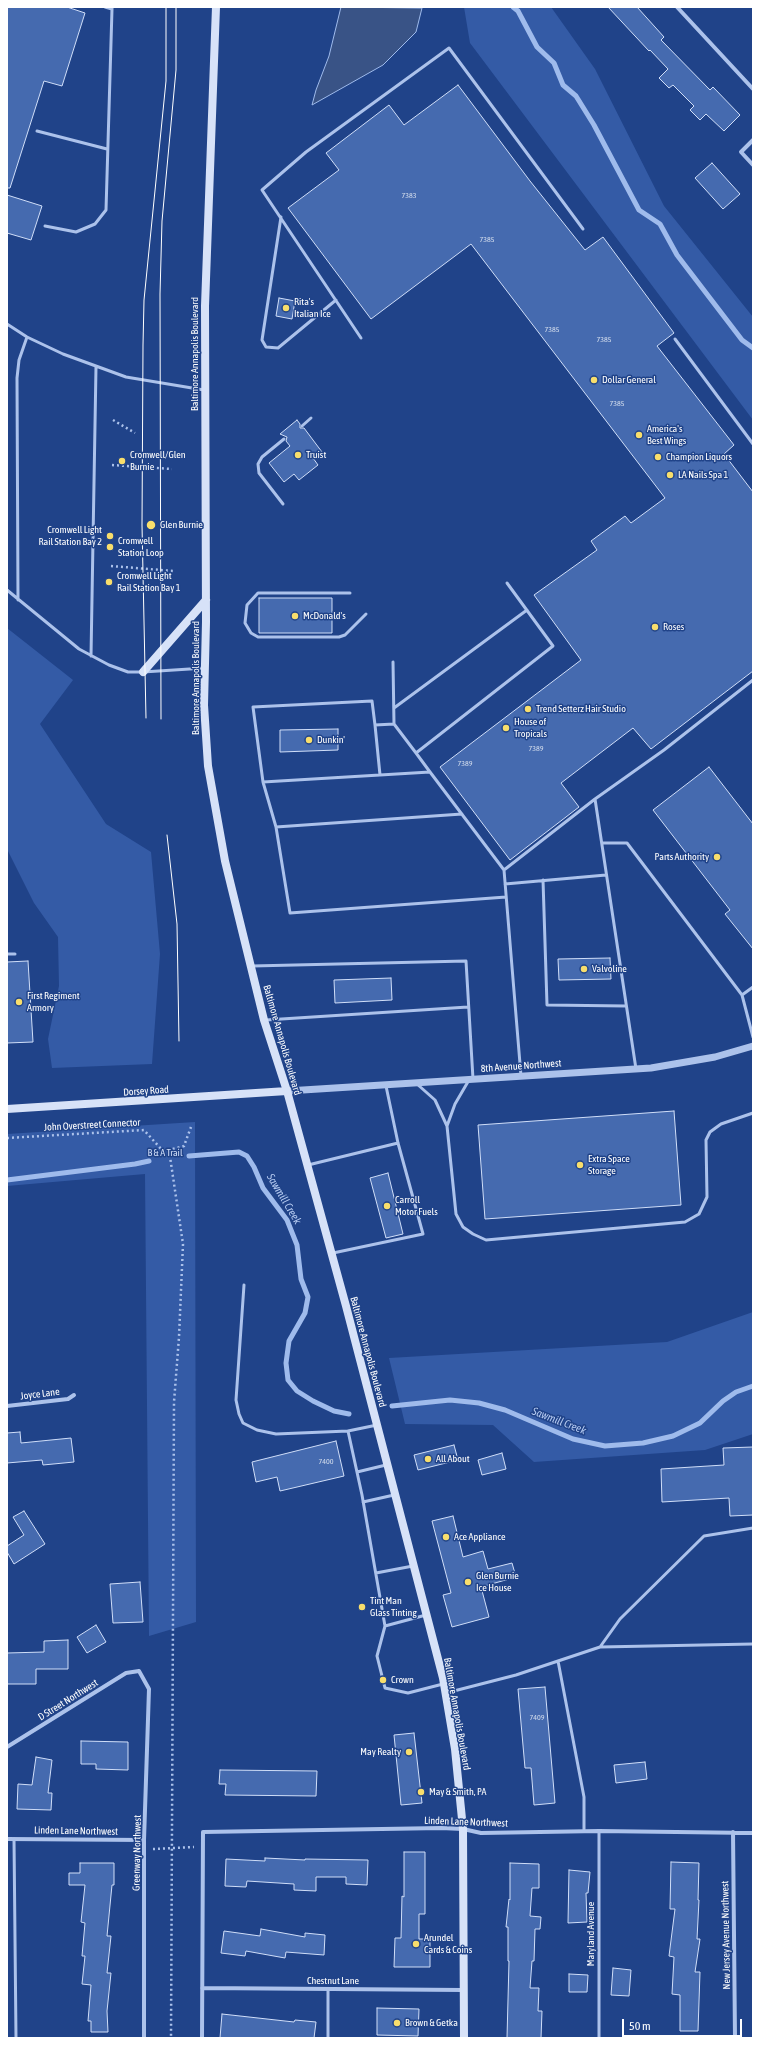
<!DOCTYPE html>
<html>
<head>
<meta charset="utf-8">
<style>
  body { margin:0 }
  #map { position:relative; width:760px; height:2045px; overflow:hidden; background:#204389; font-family:"Asap Condensed",sans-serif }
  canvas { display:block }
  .frame { position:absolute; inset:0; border:8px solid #fff; pointer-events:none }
  .scale { position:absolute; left:622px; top:2019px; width:120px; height:18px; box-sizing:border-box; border:2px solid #fff; border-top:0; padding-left:5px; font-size:12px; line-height:14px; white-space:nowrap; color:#fff; -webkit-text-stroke:3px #204389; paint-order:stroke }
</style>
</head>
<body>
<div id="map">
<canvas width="760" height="2045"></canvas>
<div class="frame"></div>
<div class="scale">50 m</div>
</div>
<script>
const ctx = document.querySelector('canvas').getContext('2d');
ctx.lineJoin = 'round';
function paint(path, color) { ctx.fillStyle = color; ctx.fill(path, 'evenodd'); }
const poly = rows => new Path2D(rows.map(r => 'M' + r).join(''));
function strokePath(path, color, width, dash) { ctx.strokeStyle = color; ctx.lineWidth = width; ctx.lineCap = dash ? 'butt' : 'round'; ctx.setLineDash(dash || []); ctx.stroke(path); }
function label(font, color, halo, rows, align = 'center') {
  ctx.font = font + ' "Asap Condensed",sans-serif'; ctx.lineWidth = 3; ctx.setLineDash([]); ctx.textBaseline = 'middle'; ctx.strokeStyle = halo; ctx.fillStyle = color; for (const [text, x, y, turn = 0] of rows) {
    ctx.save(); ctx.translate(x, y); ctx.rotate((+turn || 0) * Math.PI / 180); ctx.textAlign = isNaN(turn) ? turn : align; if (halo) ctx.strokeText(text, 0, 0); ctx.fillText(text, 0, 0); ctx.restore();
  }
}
const green = poly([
  [464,7,551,7,595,69,664,206,753,317,753,420,470,43],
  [7,628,73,680,40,724,106,824,151,852,160,954,152,1064,52,1068,48,1039,59,986,58,937,34,903,7,849],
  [195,1122,196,1622,149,1636,145,1174,7,1186,7,1134],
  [753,1312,753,1434,705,1450,534,1462,493,1425,405,1424,389,1358,667,1342]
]);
const water = poly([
  [341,7,422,8,416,32,383,65,312,105,316,90,329,56,341,7]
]);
const stream = poly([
  [513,7,518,11,537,47,554,63,563,85,576,96,594,125,639,210,660,224,677,255,742,340,753,348],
  [189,1156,239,1152,247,1156,254,1167,263,1188,287,1220,297,1245,301,1279,308,1297,305,1313,289,1341,286,1363,288,1380,297,1391,313,1401,334,1411,349,1414],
  [7,1180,135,1164,149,1161],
  [392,1406,450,1400,479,1403,505,1410,573,1439,605,1446,643,1443,673,1436,700,1423,723,1401,736,1392,753,1386]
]);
const building = poly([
  [7,7,67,7,85,13,62,86,44,81,10,188,7,188,7,7],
  [608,7,637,7,664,37,661,40,710,90,713,87,740,115,724,131,706,114,700,120,690,110,694,106,673,85,669,88,659,78,668,69,650,50,649,51,608,7],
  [458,85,530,181,585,250,603,237,674,333,657,346,734,445,724,454,753,492,753,671,651,749,633,728,561,783,579,807,510,860,440,767,581,660,534,595,597,550,591,541,625,516,631,523,665,498,471,244,371,319,288,208,339,170,326,153,389,105,404,125,458,85],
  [712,163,740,194,723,209,695,178,712,163],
  [7,195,42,206,31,240,7,233,7,195],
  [279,298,295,301,292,319,276,316,279,298],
  [297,420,300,424,300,428,304,428,322,452,313,458,318,465,299,480,294,474,284,482,269,463,290,446,286,441,287,437,280,434,297,420],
  [259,598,332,598,332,633,259,633,259,598],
  [338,729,338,750,280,752,280,730,338,729],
  [709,767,753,824,753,949,725,914,730,910,653,810,709,767],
  [610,958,611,979,559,980,558,959,610,958],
  [28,961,33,1042,7,1043,7,962,28,961],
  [391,978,392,1000,335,1003,334,980,391,978],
  [674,1111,681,1205,485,1219,478,1125,674,1111],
  [388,1173,403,1234,386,1238,370,1178,388,1173],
  [20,1432,21,1443,71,1438,74,1462,43,1465,42,1460,7,1463,7,1433,20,1432],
  [336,1441,344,1476,280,1491,277,1477,256,1482,252,1462,336,1441],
  [454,1445,458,1460,418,1470,414,1455,454,1445],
  [753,1447,753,1515,730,1516,729,1498,662,1502,661,1469,724,1465,723,1448,753,1447],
  [502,1453,506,1469,482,1475,478,1460,502,1453],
  [24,1511,45,1544,14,1564,7,1552,7,1546,24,1535,13,1517,24,1511],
  [453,1516,463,1557,483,1551,488,1569,512,1563,516,1577,481,1587,489,1617,452,1627,443,1595,451,1593,432,1521,453,1516],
  [140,1582,143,1622,113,1623,110,1584,140,1582],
  [96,1625,106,1642,87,1653,77,1637,96,1625],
  [68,1640,68,1669,36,1669,36,1684,7,1684,7,1653,44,1652,44,1641,68,1640],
  [545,1687,555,1803,534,1805,531,1768,525,1768,518,1689,545,1687],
  [414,1733,422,1803,401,1805,394,1735,414,1733],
  [81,1741,128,1742,128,1770,96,1769,96,1764,81,1764,81,1741],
  [36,1757,52,1760,48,1793,52,1793,51,1810,17,1809,18,1784,32,1785,36,1757],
  [645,1762,647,1779,616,1783,614,1765,645,1762],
  [220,1770,317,1771,316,1796,225,1795,226,1784,219,1784,220,1770],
  [404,1852,425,1852,425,1914,419,1914,419,1939,430,1939,430,1967,394,1967,395,1938,401,1938,402,1896,404,1897,404,1852],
  [265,1858,305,1860,305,1859,368,1860,367,1885,346,1884,346,1877,316,1877,316,1891,294,1890,294,1884,247,1881,246,1887,225,1886,226,1859,265,1861,265,1858],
  [671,1862,699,1863,698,1900,699,1900,697,1939,700,1939,695,1972,700,1972,698,2031,680,2031,680,1995,672,1994,674,1957,669,1956,675,1909,670,1909,671,1862],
  [80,1863,114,1863,114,1885,112,1885,107,1936,111,1936,107,1973,111,1973,107,2011,108,2032,91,2032,91,2021,88,2021,91,1985,82,1984,85,1956,82,1956,85,1923,81,1922,85,1885,69,1885,69,1873,80,1873,80,1863],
  [510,1863,539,1864,539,1888,532,1888,530,1916,541,1917,540,1929,535,1929,534,1961,532,1961,530,1988,539,1988,538,2011,542,2011,541,2038,507,2038,509,1961,508,1961,508,1927,506,1927,509,1899,510,1900,510,1863],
  [569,1870,590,1872,588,1893,586,1893,587,1922,568,1923,569,1870],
  [261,1929,305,1937,305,1933,325,1935,324,1955,286,1952,285,1958,246,1951,245,1956,221,1953,224,1931,260,1936,261,1929],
  [613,1968,631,1970,629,1996,611,1995,613,1968],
  [569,1974,588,1975,587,1992,569,1992,569,1974],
  [377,2008,419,2009,418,2036,377,2035,377,2008],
  [222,2014,294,2022,295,2020,316,2022,314,2038,220,2038,222,2014]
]);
const path = poly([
  [113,420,135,433],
  [112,465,172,469],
  [111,566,173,571],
  [7,1138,144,1130,162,1150,169,1150,184,1146,191,1127],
  [169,1150,183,1244,179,1337,174,1402,171,2038],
  [153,1849,194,1847]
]);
const service = poly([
  [105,7,112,9,112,7],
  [37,131,107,149],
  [281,217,262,340,266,347,278,348,336,300],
  [45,226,76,232,95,224,106,210,112,9],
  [7,324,27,337,63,354,126,377,204,390],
  [361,338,262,190,306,152,449,48,583,229],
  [675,339,753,444],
  [302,426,311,418],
  [283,504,259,473,258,464,262,457,284,439],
  [7,590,79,649,109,665,128,672,143,672,205,668],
  [350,593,258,593,247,605,245,623,251,633,258,637,339,637,345,635,366,614],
  [18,600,17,378,19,360,27,337],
  [91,656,96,367],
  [393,662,394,724],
  [394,708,527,610],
  [375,725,380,775],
  [416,753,553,646,507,583],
  [430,772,263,782,253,707,372,701,375,725,394,724,416,753,430,772,504,870,521,1076],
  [263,782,276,827],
  [595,799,664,750,753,680],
  [462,814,276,827,290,913,506,897],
  [602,843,627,843,742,995,753,1037],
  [504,870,595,799,636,1069],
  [543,880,547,1005,626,1006],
  [505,884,606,875],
  [7,954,15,954],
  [252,966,466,961,473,1079],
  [742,995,753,987],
  [266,1020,468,1007],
  [417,1084,435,1100,447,1126,455,1104,469,1080],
  [447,1126,456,1214,463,1227,473,1234,486,1240,685,1222,699,1214,707,1197,706,1140,710,1132,721,1124,753,1113],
  [308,1165,398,1143],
  [333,1253,423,1234,398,1143,386,1086],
  [244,1285,236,1400,239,1414,243,1423,257,1430,276,1434,348,1431,377,1425],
  [348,1431,362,1495,385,1626,377,1656,385,1688,408,1693,443,1684],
  [357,1472,386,1465],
  [363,1502,394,1495],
  [376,1573,413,1566],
  [385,1626,426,1615],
  [600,1647,620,1619,704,1536,753,1528],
  [558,1661,584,1797,584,1831],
  [446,1693,516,1675,600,1647,753,1644],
  [599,1831,599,2038],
  [14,1839,16,2038],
  [328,1989,328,2038]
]);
const minor = poly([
  [677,7,753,89],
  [753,140,741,152,753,165],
  [7,1406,68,1399,74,1395],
  [7,1747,126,1673,139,1671,149,1689,144,1840,144,2038],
  [733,1832,735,2038],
  [7,1839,144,1840],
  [202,1988,463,1990],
  [202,2038,203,1832,441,1828,463,1829,481,1833,599,1831,753,1833]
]);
const tertiary = poly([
  [287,1091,651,1068,715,1057,753,1046]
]);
const secondary = poly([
  [216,7,205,306,206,622,204,705,208,766,225,861,264,1020,287,1091,346,1306,443,1678,455,1749,463,1829,464,2038],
  [143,672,206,600],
  [7,1109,287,1091]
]);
const tram = poly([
  [146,718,142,525,143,345,144,300,166,81,166,7],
  [161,719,160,294,162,221,176,70,176,7],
  [167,835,177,924,179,1041]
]);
const markers = [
  [286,308,4,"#f8de6c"],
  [594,380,4,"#f8de6c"],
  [639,435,4,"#f8de6c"],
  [298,455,4,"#f8de6c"],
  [658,457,4,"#f8de6c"],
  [122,461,4,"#f8de6c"],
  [670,475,4,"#f8de6c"],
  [151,525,5,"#f8de6c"],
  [110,536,4,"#f8de6c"],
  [110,547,4,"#f8de6c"],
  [109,582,4,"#f8de6c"],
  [295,616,4,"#f8de6c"],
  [655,627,4,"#f8de6c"],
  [528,709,4,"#f8de6c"],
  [506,728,4,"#f8de6c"],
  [309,740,4,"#f8de6c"],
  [717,857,4,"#f8de6c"],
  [584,969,4,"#f8de6c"],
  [19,1002,4,"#f8de6c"],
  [580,1165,4,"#f8de6c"],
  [387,1206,4,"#f8de6c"],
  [428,1459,4,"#f8de6c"],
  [446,1537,4,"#f8de6c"],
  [468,1582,4,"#f8de6c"],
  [362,1607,4,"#f8de6c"],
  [383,1680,4,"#f8de6c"],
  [409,1752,4,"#f8de6c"],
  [421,1792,4,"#f8de6c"],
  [416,1944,4,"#f8de6c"],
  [397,2023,4,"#f8de6c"]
];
const numberNames = [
  ["7383",409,195],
  ["7385",487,239],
  ["7385",552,329],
  ["7385",604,339],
  ["7385",617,403],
  ["7389",536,748],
  ["7389",465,763],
  ["7400",326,1461],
  ["7409",537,1717]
];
const poiNames = [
  ["Rita's",294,302],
  ["Italian Ice",294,314],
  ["Dollar General",602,380],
  ["America's",647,429],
  ["Best Wings",647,441],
  ["Cromwell/Glen",130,455],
  ["Burnie",130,467],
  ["Truist",306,455],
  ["Champion Liquors",666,457],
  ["LA Nails Spa 1",678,475],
  ["Glen Burnie",160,525],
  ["Cromwell Light",102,530,"right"],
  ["Rail Station Bay 2",102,542,"right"],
  ["Cromwell",118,541],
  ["Station Loop",118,553],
  ["Cromwell Light",117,576],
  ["Rail Station Bay 1",117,588],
  ["McDonald's",303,616],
  ["Roses",663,627],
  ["Trend Setterz Hair Studio",536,709],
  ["House of",514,722],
  ["Tropicals",514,734],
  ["Dunkin'",317,740],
  ["Parts Authority",709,857,"right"],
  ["Valvoline",592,969],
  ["First Regiment",27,996],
  ["Armory",27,1008],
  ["Extra Space",588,1159],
  ["Storage",588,1171],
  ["Carroll",395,1200],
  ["Motor Fuels",395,1212],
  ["All About",436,1459],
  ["Ace Appliance",454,1537],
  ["Glen Burnie",476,1576],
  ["Ice House",476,1588],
  ["Tint Man",370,1601],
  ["Glass Tinting",370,1613],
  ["Crown",391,1680],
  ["May Realty",401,1752,"right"],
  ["May & Smith, PA",429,1792],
  ["Arundel",424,1938],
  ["Cards & Coins",424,1950],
  ["Brown & Getka",405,2023]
];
const streetNames = [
  ["Baltimore Annapolis Boulevard",195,354,-90],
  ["Baltimore Annapolis Boulevard",196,678,-90],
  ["Baltimore Annapolis Boulevard",282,1040,74],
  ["8th Avenue Northwest",521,1066,-4],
  ["Dorsey Road",146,1091,-4],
  ["John Overstreet Connector",92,1125,-3],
  ["Baltimore Annapolis Boulevard",368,1352,75],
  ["Joyce Lane",40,1394,-7],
  ["D Street Northwest",68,1700,-32],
  ["Baltimore Annapolis Boulevard",457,1714,80],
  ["Linden Lane Northwest",466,1822,2],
  ["Linden Lane Northwest",76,1831,1],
  ["Greenway Northwest",137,1853,-89],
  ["Maryland Avenue",591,1934,-90],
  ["New Jersey Avenue Northwest",726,1935,-91],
  ["Chestnut Lane",333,1981]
];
const parkNames = [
  ["B & A Trail",165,1153]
];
const waterNames = [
  ["Sawmill Creek",284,1199,59],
  ["Sawmill Creek",559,1421,21]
];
paint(green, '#345ba6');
paint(water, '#395386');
strokePath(water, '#9fbbec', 1);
strokePath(stream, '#9fbbec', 5);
paint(building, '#456aaf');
strokePath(building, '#d0def8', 1);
strokePath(path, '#acc2eb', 2.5, [2, 3]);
strokePath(service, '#acc2eb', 3);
strokePath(minor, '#acc2eb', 4);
strokePath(tertiary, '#acc2eb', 7);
strokePath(secondary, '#d7e2f8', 8);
strokePath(tram, '#fff', 1);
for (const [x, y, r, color] of markers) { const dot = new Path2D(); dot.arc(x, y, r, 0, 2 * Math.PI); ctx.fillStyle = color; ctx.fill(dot); strokePath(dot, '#204389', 1.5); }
label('8px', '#d0daeb', null, numberNames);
label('10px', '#fff', '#204389', poiNames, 'left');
label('10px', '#fff', '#204389', streetNames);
label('10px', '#d0def8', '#204389', parkNames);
label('italic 11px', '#b7ccf2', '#204389', waterNames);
</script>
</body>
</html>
